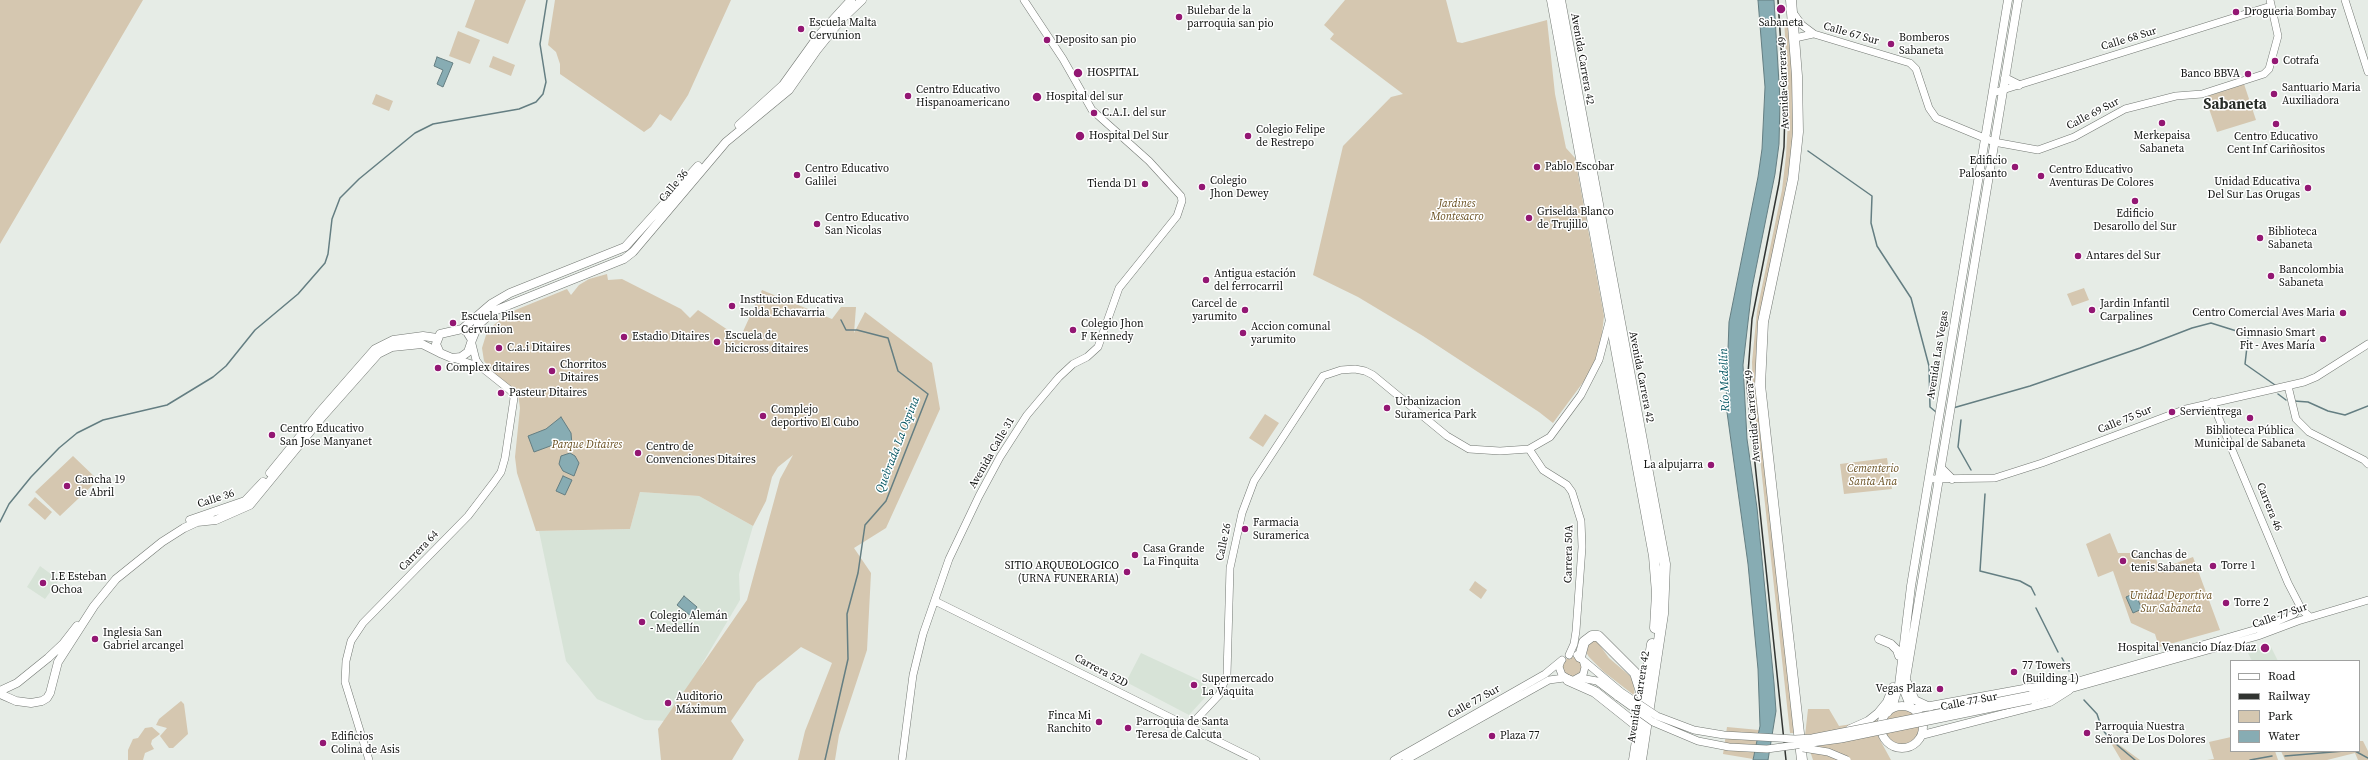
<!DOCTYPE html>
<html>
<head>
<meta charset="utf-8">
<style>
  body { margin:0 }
  #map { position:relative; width:2368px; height:760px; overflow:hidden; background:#e6ece6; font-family:"Source Serif 4",serif }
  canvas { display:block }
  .legend { position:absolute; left:2230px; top:660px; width:130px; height:92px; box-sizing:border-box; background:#fff; border:1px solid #a0a1a0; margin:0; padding:5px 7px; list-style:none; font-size:12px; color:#111311 }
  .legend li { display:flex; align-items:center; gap:8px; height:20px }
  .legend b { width:20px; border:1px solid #a0a1a0 }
</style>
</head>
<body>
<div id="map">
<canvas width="2368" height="760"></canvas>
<ul class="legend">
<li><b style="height:5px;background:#fff"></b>Road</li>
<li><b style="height:5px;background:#313431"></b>Railway</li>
<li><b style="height:11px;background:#d5c7b0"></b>Park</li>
<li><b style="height:11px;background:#87acb3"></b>Water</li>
</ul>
</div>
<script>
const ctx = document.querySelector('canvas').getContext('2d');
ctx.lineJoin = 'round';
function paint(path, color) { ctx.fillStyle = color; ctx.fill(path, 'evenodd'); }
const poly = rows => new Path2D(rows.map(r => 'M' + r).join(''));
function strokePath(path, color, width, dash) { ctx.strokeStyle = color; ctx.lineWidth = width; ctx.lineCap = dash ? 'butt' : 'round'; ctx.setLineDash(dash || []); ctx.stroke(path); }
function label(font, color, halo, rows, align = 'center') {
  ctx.font = font + ' "Source Serif 4",serif'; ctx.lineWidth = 3; ctx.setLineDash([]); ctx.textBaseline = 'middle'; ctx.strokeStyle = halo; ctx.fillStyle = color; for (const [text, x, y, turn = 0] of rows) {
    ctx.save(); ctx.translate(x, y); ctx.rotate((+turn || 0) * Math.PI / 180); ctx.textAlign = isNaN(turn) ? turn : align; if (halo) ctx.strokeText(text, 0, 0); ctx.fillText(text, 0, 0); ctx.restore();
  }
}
const built = poly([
  [640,492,699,496,753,526,739,574,740,600,702,664,691,722,645,720,597,699,566,661,539,531,630,529],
  [40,566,59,580,45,599,27,587],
  [2269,643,2278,661,2252,661,2248,653],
  [1141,653,1199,680,1212,690,1189,715,1126,682]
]);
const green = poly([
  [0,0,143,0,0,244],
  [475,0,526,0,508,44,465,27],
  [555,0,731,0,688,95,671,121,660,114,651,127,644,132,560,74,560,64,556,52,548,45],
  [1345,0,1446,0,1457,42,1462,43,1547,20,1555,94,1566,148,1575,158,1604,316,1600,351,1587,377,1553,423,1539,412,1423,336,1358,297,1313,275,1343,146,1391,97,1403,94,1330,39,1334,34,1324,25],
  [1789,18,1794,85,1792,153,1759,327,1797,733,1790,733,1753,394,1752,362,1757,311,1782,190,1786,156,1789,104,1784,19],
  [458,31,480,40,470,64,449,56],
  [493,56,515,65,511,76,489,67],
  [2244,84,2256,120,2217,132,2205,97],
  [376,94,393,101,389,111,372,104],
  [607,274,608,280,622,279,681,309,690,318,698,310,740,338,762,290,832,319,841,307,856,307,854,333,865,312,932,363,940,409,886,528,854,548,871,573,867,650,839,735,835,760,798,760,805,731,832,663,801,647,757,683,731,721,744,740,732,760,661,760,658,729,747,600,780,479,793,455,778,467,772,477,766,501,753,526,699,496,640,492,630,529,536,531,517,473,515,457,520,408,518,394,495,374,484,361,482,348,486,335,489,329,508,313,567,289,571,295,579,285,589,279],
  [2084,288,2089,300,2072,306,2067,294],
  [1265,414,1279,423,1263,447,1249,438],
  [73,456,98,480,60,516,35,492],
  [1887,458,1892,489,1844,494,1840,464],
  [35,497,52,512,45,520,28,505],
  [2110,533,2118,553,2141,553,2156,559,2160,569,2193,557,2220,630,2159,647,2155,634,2131,623,2113,571,2098,577,2086,544],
  [1475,581,1487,590,1481,599,1469,590],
  [1596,640,1609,658,1630,676,1633,681,1635,696,1604,672,1589,657,1586,652,1587,643],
  '1562 667a10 10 0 1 1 20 0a10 10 0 1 1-20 0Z',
  [181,701,184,704,188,734,173,748,169,748,160,736,167,728,156,725,159,719],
  [1808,709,1829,709,1839,726,1879,720,1877,724,1880,740,1891,760,1813,760,1805,736],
  '1885 727a17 17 0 1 1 34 0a17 17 0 1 1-34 0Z',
  [152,727,160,734,152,740,151,744,154,749,145,753,143,760,128,760,128,750,133,739,138,738,145,728],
  [1727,727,1759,730,1753,759,1723,754],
  [2231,737,2231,751,2275,751,2278,760,2207,760,2214,759,2209,742],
  [2114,741,2140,760,2121,760,2111,743],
  [2359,741,2363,741,2368,751,2368,760,2358,760,2355,753,2327,760,2285,760,2281,751,2359,751]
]);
const water = poly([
  [1758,0,1774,0,1780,100,1779,144,1775,174,1752,288,1743,365,1747,439,1757,508,1774,683,1776,711,1768,760,1753,760,1760,726,1758,669,1748,564,1726,405,1729,322,1758,177,1762,149,1765,87,1758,0],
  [437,57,453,63,443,87,437,84,443,70,434,66,437,57],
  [561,417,571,433,572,445,553,445,534,452,528,436,546,429,561,417],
  [570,453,575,456,579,463,574,476,563,471,559,464,561,456,570,453],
  [563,476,572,480,565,495,556,491,563,476],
  [2135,593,2142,609,2133,613,2126,597,2135,593],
  [684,596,697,607,691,616,677,605,684,596]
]);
const stream = poly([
  [1808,151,1872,196,1871,223,1877,246,1911,298,1929,366,1930,407,1936,412],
  [2278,394,2286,400],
  [2294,401,2308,402,2328,411,2345,415,2368,406],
  [1953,408,2030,386,2140,348,2192,328,2211,323,2246,334,2248,338,2245,364,2275,385],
  [1961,420,1958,447,1971,470],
  [1985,494,1980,571,2020,581,2031,587,2035,595],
  [0,522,9,504,31,477,59,448,77,433,103,420,167,405,213,377,226,366,255,330,298,294,325,263,328,254,332,219,340,198,359,179,415,133,433,124,519,109,536,102,543,94,546,82,540,44,547,0],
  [2036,608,2058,652],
  [2062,658,2069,671],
  [2084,700,2097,714,2102,729,2110,739,2135,760],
  [2355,751,2368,758],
  [2285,756,2344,751],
  [825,760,848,659,847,614,858,573,865,525,886,501,928,394,898,371,888,338,857,330,846,330,841,320],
  [2250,760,2272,756]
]);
const minor = poly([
  [2345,0,2368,72],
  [1792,11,1802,25,1814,34,1910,63,1916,69,1929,108,1936,118,1994,142,2038,150,2074,137,2125,109,2176,96,2202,94,2264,74,2269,69,2278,36,2270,0],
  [1795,38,1813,34],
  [1993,93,2271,6],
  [453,358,481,367],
  [2288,386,2296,419,2309,432,2364,460,2368,464],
  [2212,402,2288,583,2302,610,2310,617],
  [1529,449,1543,470,1567,485,1572,492,1581,521,1582,547,1576,631,1574,644,1569,655],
  [1929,479,1995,478,2042,463,2186,409,2304,382,2316,377,2368,344],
  [935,601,1256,760],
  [1577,655,1621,692],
  [1561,661,1559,667,1562,675,1572,681,1583,675,1585,667,1583,660],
  [1580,678,1597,681,1618,697],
  [2030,695,2264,627,2294,614,2300,606],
  [2031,700,2258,636,2298,621,2368,600],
  [1181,724,1182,734],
  [1188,728,1219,695,1227,675,1230,568,1242,513,1254,481,1323,376,1341,370,1355,369,1365,371,1373,375,1447,436,1469,449,1500,451,1529,449,1550,437,1581,395,1599,360,1609,322],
  [369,760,345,682,346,661,351,641,363,623,468,516,494,482,501,472,505,458,514,398,511,391,481,367,476,360,472,344],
  [902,760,913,675,923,634,949,559,979,496,1000,457,1027,415,1059,377,1073,364,1087,357,1098,347,1119,288,1177,216,1182,201,1181,196,1149,161,1092,110,1063,59,1024,0],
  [1394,760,1545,674,1562,660],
  [1406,760,1549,680,1564,678]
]);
const major = poly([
  [2005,78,2019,85],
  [739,125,783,85,819,35,851,0],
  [462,329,491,304,510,293,625,247,698,166],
  [462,329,467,332,472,340,468,352,461,357,452,358,440,353,436,344,440,334,462,329],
  [472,340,478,325,494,311,624,259,633,252,726,142,789,90,817,50,841,20,862,0],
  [1941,468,1952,479],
  [270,473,319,413,375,349,393,340,423,336,437,338],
  [190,520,245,501,263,482],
  [1879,639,1891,644,1897,650,1899,656],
  [1907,682,1915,700,1930,707],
  [0,691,17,683,48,658,63,644,77,626],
  [0,694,16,701,31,703,42,701,47,698,50,693,58,662,94,606,116,579,162,542,184,528,197,522,216,520,250,505,323,416,378,354,392,347,422,344,440,353],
  '1881 727a21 21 0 1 1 42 0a21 21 0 1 1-42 0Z',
  [1911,708,1905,693,1906,678,2018,0],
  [1914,709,2029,688,2065,684],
  [1888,712,1894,701,1899,685,1911,586,2008,0],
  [1850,729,1868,721,1878,713,1887,702,1893,687],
  [1922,735,2050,702,2069,690]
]);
const highway = poly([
  [1552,0,1654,556,1657,593,1655,628],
  [1560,0,1665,564,1663,614,1641,760],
  [1791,0,1797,76,1798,132,1793,179,1763,322,1760,385,1802,760],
  [1580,657,1584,642,1592,636,1598,636,1635,673,1642,695],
  [1568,680,1595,692,1639,727],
  [1634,760,1652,644]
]);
const rail = poly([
  [1778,0,1785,108,1784,147,1779,183,1752,319,1747,387,1786,760]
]);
const minorBridge = poly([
  [1621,692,1657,716,1694,730,1724,735,1795,739,1812,738,2030,695],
  [1618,697,1653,722,1698,741,1729,747,1767,749,1841,739,2031,700],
  [1803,748,1828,752,1847,760]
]);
const markers = [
  [1781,9,5,"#931773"],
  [2236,12,4,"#931773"],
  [1179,17,4,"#931773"],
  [801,29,4,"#931773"],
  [1047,40,4,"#931773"],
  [1891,44,4,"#931773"],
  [2275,61,4,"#931773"],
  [1078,73,5,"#931773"],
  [2248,74,4,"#931773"],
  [2274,94,4,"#931773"],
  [908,96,4,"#931773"],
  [1037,97,5,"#931773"],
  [1094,113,4,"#931773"],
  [2162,123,4,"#931773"],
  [2276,124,4,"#931773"],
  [1080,136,5,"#931773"],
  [1248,136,4,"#931773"],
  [1537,167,4,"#931773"],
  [2015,167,4,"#931773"],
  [797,175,4,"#931773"],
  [2041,176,4,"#931773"],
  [1145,184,4,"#931773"],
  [1202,187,4,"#931773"],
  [2308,188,4,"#931773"],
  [2135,201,4,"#931773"],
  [1529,218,4,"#931773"],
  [817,224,4,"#931773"],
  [2260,238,4,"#931773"],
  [2078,256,4,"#931773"],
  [2271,276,4,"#931773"],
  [1206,280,4,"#931773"],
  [732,306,4,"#931773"],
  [1245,310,4,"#931773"],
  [2092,310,4,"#931773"],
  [2343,313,4,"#931773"],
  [453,323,4,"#931773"],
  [1073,330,4,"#931773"],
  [1243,333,4,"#931773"],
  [624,337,4,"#931773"],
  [2323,339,4,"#931773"],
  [717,342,4,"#931773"],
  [499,348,4,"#931773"],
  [438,368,4,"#931773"],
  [552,371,4,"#931773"],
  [501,393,4,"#931773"],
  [1387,408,4,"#931773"],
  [2172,412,4,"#931773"],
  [763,416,4,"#931773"],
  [2250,418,4,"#931773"],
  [272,435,4,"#931773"],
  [638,453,4,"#931773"],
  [1711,465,4,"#931773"],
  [67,486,4,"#931773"],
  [1245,529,4,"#931773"],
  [1135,555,4,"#931773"],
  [2123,561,4,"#931773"],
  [2213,566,4,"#931773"],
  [1127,572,4,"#931773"],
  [43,583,4,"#931773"],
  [2226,603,4,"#931773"],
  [642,622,4,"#931773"],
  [95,639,4,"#931773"],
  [2265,648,5,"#931773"],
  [2014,672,4,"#931773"],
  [1194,685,4,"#931773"],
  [1940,689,4,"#931773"],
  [668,703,4,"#931773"],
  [1099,722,4,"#931773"],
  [1128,728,4,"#931773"],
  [2087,733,4,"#931773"],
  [1492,736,4,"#931773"],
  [323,743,4,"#931773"]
];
const poiNames = [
  ["Bulebar de la",1187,11],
  ["parroquia san pio",1187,24],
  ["Drogueria Bombay",2244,12],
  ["Escuela Malta",809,23],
  ["Cervunion",809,36],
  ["Sabaneta",1781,23,"center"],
  ["Bomberos",1899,38],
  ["Sabaneta",1899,51],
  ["Deposito san pio",1055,40],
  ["Cotrafa",2283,61],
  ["HOSPITAL",1087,73],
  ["Banco BBVA",2240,74,"right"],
  ["Santuario Maria",2282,88],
  ["Auxiliadora",2282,101],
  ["Centro Educativo",916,90],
  ["Hispanoamericano",916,103],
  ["Hospital del sur",1046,97],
  ["C.A.I. del sur",1102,113],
  ["Colegio Felipe",1256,130],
  ["de Restrepo",1256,143],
  ["Hospital Del Sur",1089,136],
  ["Merkepaisa",2162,136,"center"],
  ["Sabaneta",2162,149,"center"],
  ["Centro Educativo",2276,137,"center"],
  ["Cent Inf Cariñositos",2276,150,"center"],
  ["Edificio",2007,161,"right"],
  ["Palosanto",2007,174,"right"],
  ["Pablo Escobar",1545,167],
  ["Centro Educativo",805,169],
  ["Galilei",805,182],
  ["Centro Educativo",2049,170],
  ["Aventuras De Colores",2049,183],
  ["Colegio",1210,181],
  ["Jhon Dewey",1210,194],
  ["Unidad Educativa",2300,182,"right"],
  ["Del Sur Las Orugas",2300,195,"right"],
  ["Tienda D1",1137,184,"right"],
  ["Griselda Blanco",1537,212],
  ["de Trujillo",1537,225],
  ["Edificio",2135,214,"center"],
  ["Desarollo del Sur",2135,227,"center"],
  ["Centro Educativo",825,218],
  ["San Nicolas",825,231],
  ["Biblioteca",2268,232],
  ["Sabaneta",2268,245],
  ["Antares del Sur",2086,256],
  ["Bancolombia",2279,270],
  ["Sabaneta",2279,283],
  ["Antigua estación",1214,274],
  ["del ferrocarril",1214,287],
  ["Institucion Educativa",740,300],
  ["Isolda Echavarria",740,313],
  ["Carcel de",1237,304,"right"],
  ["yarumito",1237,317,"right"],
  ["Jardin Infantil",2100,304],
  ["Carpalines",2100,317],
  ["Centro Comercial Aves Maria",2335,313,"right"],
  ["Escuela Pilsen",461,317],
  ["Cervunion",461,330],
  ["Colegio Jhon",1081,324],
  ["F Kennedy",1081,337],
  ["Accion comunal",1251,327],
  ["yarumito",1251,340],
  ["Gimnasio Smart",2315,333,"right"],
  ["Fit - Aves María",2315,346,"right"],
  ["Escuela de",725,336],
  ["bicicross ditaires",725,349],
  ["Estadio Ditaires",632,337],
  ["C.a.i Ditaires",507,348],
  ["Chorritos",560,365],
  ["Ditaires",560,378],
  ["Complex ditaires",446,368],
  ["Pasteur Ditaires",509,393],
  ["Urbanizacion",1395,402],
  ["Suramerica Park",1395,415],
  ["Complejo",771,410],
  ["deportivo El Cubo",771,423],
  ["Servientrega",2180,412],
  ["Centro Educativo",280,429],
  ["San Jose Manyanet",280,442],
  ["Biblioteca Pública",2250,431,"center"],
  ["Municipal de Sabaneta",2250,444,"center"],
  ["Centro de",646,447],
  ["Convenciones Ditaires",646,460],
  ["La alpujarra",1703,465,"right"],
  ["Cancha 19",75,480],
  ["de Abril",75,493],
  ["Farmacia",1253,523],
  ["Suramerica",1253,536],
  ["Casa Grande",1143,549],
  ["La Finquita",1143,562],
  ["Canchas de",2131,555],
  ["tenis Sabaneta",2131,568],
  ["SITIO ARQUEOLOGICO",1119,566,"right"],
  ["(URNA FUNERARIA)",1119,579,"right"],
  ["Torre 1",2221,566],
  ["I.E Esteban",51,577],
  ["Ochoa",51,590],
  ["Torre 2",2234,603],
  ["Colegio Alemán",650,616],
  ["- Medellín",650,629],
  ["Inglesia San",103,633],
  ["Gabriel arcangel",103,646],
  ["Hospital Venancio Díaz Díaz",2256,648,"right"],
  ["77 Towers",2022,666],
  ["(Building 1)",2022,679],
  ["Supermercado",1202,679],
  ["La Vaquita",1202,692],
  ["Vegas Plaza",1932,689,"right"],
  ["Auditorio",676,697],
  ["Máximum",676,710],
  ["Finca Mi",1091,716,"right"],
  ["Ranchito",1091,729,"right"],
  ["Parroquia de Santa",1136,722],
  ["Teresa de Calcuta",1136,735],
  ["Parroquia Nuestra",2095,727],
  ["Señora De Los Dolores",2095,740],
  ["Plaza 77",1500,736],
  ["Edificios",331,737],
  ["Colina de Asis",331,750]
];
const streetNames = [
  ["Calle 67 Sur",1851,34,16],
  ["Calle 68 Sur",2129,39,-17],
  ["Avenida Carrera 42",1582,59,80],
  ["Avenida Carrera 49",1784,83,-92],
  ["Calle 69 Sur",2093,114,-27],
  ["Calle 36",674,186,-50],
  ["Avenida Las Vegas",1938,355,-81],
  ["Avenida Carrera 42",1641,377,79],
  ["Avenida Carrera 49",1753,416,-95],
  ["Calle 75 Sur",2125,420,-22],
  ["Avenida Calle 31",992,453,-60],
  ["Calle 36",216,499,-18],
  ["Carrera 46",2269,507,68],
  ["Calle 26",1224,542,-78],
  ["Carrera 64",419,551,-46],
  ["Carrera 50A",1569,554,-89],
  ["Calle 77 Sur",2280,616,-19],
  ["Carrera 52D",1101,671,28],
  ["Avenida Carrera 42",1639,697,-81],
  ["Calle 77 Sur",1474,702,-29],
  ["Calle 77 Sur",1969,702,-11]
];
const parkNames = [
  ["Jardines",1457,204],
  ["Montesacro",1457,217],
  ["Parque Ditaires",587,445],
  ["Cementerio",1873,469],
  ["Santa Ana",1873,482],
  ["Unidad Deportiva",2171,596],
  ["Sur Sabaneta",2171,609]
];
const waterNames = [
  ["Río Medellín",1725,380,-92],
  ["Quebrada La Ospina",898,445,-69]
];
const districtNames = [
  ["Sabaneta",2235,105]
];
paint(built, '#d7e3d7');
paint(green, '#d5c7b0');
paint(water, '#87acb3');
strokePath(water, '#647e82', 1);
strokePath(stream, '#647e82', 1.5);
strokePath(minor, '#737873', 8);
strokePath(major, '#737873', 9);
strokePath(highway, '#737873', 11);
strokePath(minor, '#fff', 7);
strokePath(major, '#fff', 8);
strokePath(highway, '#fff', 10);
strokePath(rail, '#313431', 1.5);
strokePath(minorBridge, '#737873', 8, []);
strokePath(minorBridge, '#fff', 7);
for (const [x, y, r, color] of markers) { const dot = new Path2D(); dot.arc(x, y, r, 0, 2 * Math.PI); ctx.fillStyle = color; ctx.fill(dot); strokePath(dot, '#fff', 1.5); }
label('11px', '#111311', '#fff', poiNames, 'left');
label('11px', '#111311', '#fff', streetNames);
label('italic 11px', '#684f20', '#fff', parkNames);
label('italic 12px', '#00535f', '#fff', waterNames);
label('bold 15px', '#292d29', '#fff', districtNames);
</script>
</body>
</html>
